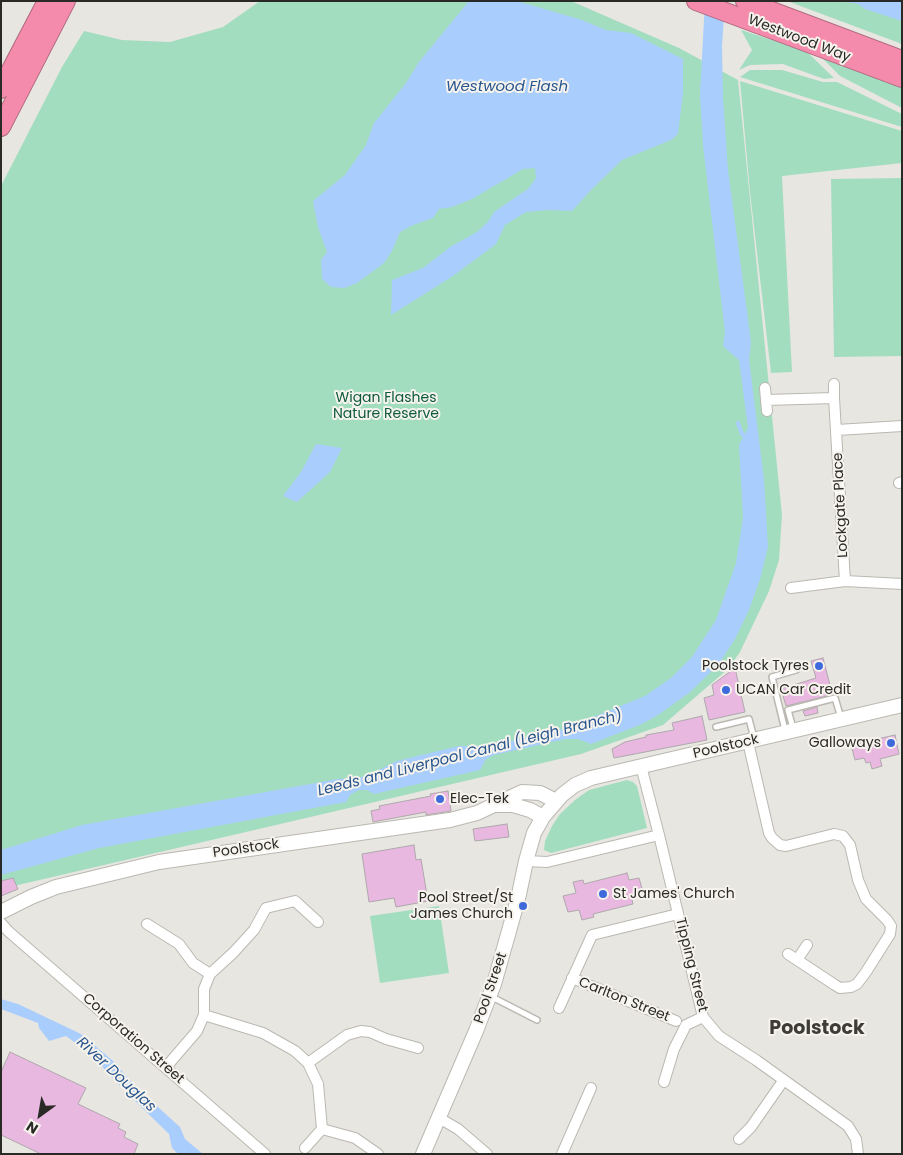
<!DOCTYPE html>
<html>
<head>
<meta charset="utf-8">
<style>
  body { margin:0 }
  #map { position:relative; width:903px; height:1155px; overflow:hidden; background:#e8e6e0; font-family:Poppins,sans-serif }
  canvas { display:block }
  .frame { position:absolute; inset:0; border:2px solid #292926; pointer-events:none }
  .north { position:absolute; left:15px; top:1090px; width:50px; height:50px; -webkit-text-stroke:4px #f6f3ed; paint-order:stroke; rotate:212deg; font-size:14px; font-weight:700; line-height:20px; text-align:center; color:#292926 }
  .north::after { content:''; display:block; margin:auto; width:18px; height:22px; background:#292926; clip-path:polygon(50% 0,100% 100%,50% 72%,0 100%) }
</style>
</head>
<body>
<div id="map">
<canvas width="903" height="1155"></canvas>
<div class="frame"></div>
<div class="north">N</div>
</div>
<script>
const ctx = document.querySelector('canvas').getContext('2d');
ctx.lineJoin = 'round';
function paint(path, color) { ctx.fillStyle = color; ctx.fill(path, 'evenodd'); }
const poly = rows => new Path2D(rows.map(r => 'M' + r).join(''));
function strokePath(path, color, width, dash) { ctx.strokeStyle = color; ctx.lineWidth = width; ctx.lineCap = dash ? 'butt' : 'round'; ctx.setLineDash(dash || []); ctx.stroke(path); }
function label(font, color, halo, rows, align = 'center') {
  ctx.font = font + ' Poppins,sans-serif'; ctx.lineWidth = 4; ctx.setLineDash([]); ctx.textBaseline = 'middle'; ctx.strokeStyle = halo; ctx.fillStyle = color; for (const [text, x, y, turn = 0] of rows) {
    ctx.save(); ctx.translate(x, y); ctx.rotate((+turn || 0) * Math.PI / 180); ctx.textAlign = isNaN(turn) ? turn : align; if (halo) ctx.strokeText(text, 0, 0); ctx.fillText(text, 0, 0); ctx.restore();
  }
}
const green = poly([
  [260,1,571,1,679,48,738,80,782,515,779,560,769,591,740,652,728,669,663,725,581,754,1,889,1,186,62,67,84,31,122,40,170,42,223,27],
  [787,1,902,1,902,44],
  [741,30,806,51,834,78,824,79,783,64,750,65,739,70,752,50],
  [819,55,902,85,902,108,840,76],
  [750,70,782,70,823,82,837,82,902,114,902,127,740,77],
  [740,81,902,131,902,163,782,176,792,372,771,373,750,192],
  [902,178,902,356,834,357,831,179],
  [627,780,633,782,637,786,647,828,551,853,544,850,545,841,552,826,560,814,575,800,589,790],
  [439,906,449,973,380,983,370,916]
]);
const water = poly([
  [469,1,515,1,527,4,582,20,606,30,631,33,683,59,683,93,678,134,671,140,622,160,592,189,572,211,549,210,526,212,505,225,496,244,453,276,391,315,392,280,423,268,450,247,477,232,488,222,494,212,529,188,536,178,535,168,523,169,472,199,452,207,439,209,433,218,413,225,400,232,392,251,384,263,357,283,344,288,331,287,322,279,321,260,327,252,318,227,313,201,345,175,366,145,374,123,406,83,419,62],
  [705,1,725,1,722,46,723,98,728,170,749,327,751,343,749,359,764,480,768,547,760,579,749,610,735,639,718,665,689,693,658,715,642,724,591,744,578,739,565,739,494,755,486,759,480,770,374,794,367,790,359,790,350,795,346,802,99,848,1,875,1,850,82,825,338,779,364,777,397,761,459,746,490,746,564,729,645,696,671,678,692,657,716,620,736,563,743,518,739,445,748,428,739,360,723,346,725,332,703,145,700,94],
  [841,1,902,1,902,21,865,9,858,4],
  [316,444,342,448,330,472,297,502,283,496,301,472],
  [1,999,18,1004,81,1034,113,1061,139,1090,180,1127,185,1139,203,1154,178,1154,172,1148,169,1134,127,1093,104,1069,100,1061,66,1036,49,1041,39,1028,38,1023,1,1009]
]);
const stream = poly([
  [738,423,742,434,747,439]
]);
const building = poly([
  [823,658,831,689,825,690,827,696,786,706,781,689,816,678,811,661,823,658],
  [735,668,745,712,709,720,704,698,714,695,712,685,735,668],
  [817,707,818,713,805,716,803,711,817,707],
  [702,716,707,740,614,758,612,749,625,742,646,737,646,735,674,730,672,723,702,716],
  [895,735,899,754,880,759,882,766,872,769,870,762,866,763,864,758,855,760,851,745,895,735],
  [448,791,451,811,426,815,426,812,373,822,371,811,380,809,379,806,431,796,430,794,448,791],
  [507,824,509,837,475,841,473,829,507,824],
  [414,845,416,860,421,859,428,901,396,907,394,898,369,902,362,854,414,845],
  [627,873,629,880,639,878,643,892,631,895,633,904,593,914,594,917,582,920,579,910,568,912,563,896,576,893,573,882,583,880,584,884,627,873],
  [13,878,18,889,1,896,1,881,13,878],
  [10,1052,86,1088,78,1104,120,1124,118,1128,126,1132,124,1137,138,1144,134,1154,41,1154,1,1135,1,1072,10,1052]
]);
const lane = poly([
  [716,727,749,719,754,738],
  [793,728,788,710,835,698,841,718],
  [785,730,772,677,796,670],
  [490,996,537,1020]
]);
const street = poly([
  [834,384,834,398],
  [765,388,767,411],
  [766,400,834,398,845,581,902,584],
  [837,430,902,426],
  [899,483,902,482],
  [791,588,845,581],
  [748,742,769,833,772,838,780,845,786,846,834,834,843,836,850,845,858,880,866,899,887,920,891,926,890,934,866,972,857,984,851,987,840,988,835,985,788,954],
  [641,766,659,835,703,1017,719,1036,756,1060,848,1126,856,1139,858,1154],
  [526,861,547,862,659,835],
  [1,923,8,931,265,1154],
  [147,924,179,944,193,963,210,974],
  [797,960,807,945],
  [572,978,676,1021],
  [559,1008,592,935,678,914],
  [204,1015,263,1033,295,1051,308,1063,318,1084,322,1129],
  [308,1063,347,1035,361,1031,370,1032,386,1039,418,1048],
  [166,1067,197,1031,204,1015,204,989,210,974,233,953,254,930,266,908,295,901,318,922],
  [664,1082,674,1049,686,1025,703,1017],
  [439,1118,458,1129,487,1154],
  [739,1139,751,1127,783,1081],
  [305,1148,322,1129,355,1138,378,1154],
  [562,1154,591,1088]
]);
const secondary = poly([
  [496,805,513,805,530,810,543,817],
  [1,912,31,897,56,887,159,862,450,820,477,813,522,792,540,793,556,801],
  [423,1154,476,1031,494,984,518,899,526,861,534,833,543,817,562,795,575,785,591,778,902,705]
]);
const highway = poly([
  [696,1,902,78],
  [745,1,902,60],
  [1,89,47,1],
  [1,127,66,1]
]);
const markers = [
  [819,666,5,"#3e6adb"],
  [726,690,5,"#3e6adb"],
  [891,743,5,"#3e6adb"],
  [440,799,5,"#3e6adb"],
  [603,894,5,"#3e6adb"],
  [523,906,5,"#3e6adb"]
];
const streetNames = [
  ["Westwood Way",799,39,21],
  ["Lockgate Place",841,505,-93],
  ["Poolstock",726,747,-13],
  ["Poolstock",246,849,-8],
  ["Tipping Street",691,965,76],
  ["Pool Street",491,988,-71],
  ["Carlton Street",624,1000,22],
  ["Corporation Street",133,1039,41]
];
const parkNames = [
  ["Wigan Flashes",386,398],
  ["Nature Reserve",386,414]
];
const poiNames = [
  ["Poolstock Tyres",809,666],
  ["UCAN Car Credit",736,690,"left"],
  ["Galloways",881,743],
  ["Elec-Tek",450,799,"left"],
  ["St James' Church",613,894,"left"],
  ["Pool Street/St",513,898],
  ["James Church",513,914]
];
const waterNames = [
  ["Westwood Flash",507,87],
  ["Leeds and Liverpool Canal (Leigh Branch)",470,754,-14],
  ["River Douglas",116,1075,43]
];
const districtNames = [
  ["Poolstock",817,1029]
];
paint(green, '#a3ddc0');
paint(water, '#a9cdfc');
strokePath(stream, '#a9cdfc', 4);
paint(building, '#e9b8e0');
strokePath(building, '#ada8ac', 1);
strokePath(lane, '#bab8b1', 8);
strokePath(street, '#bab8b1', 12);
strokePath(secondary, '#bab8b1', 16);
strokePath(highway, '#ad687d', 20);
strokePath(lane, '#fff', 5);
strokePath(street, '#fff', 10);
strokePath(secondary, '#fff', 14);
strokePath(highway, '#f48aac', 18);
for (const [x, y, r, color] of markers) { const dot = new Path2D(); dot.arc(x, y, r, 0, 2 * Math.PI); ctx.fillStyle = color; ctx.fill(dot); strokePath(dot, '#f6f3ed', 2); }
label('14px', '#292926', '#f6f3ed', streetNames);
label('14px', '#0c5a3e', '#f6f3ed', parkNames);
label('14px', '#292926', '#f6f3ed', poiNames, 'right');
label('italic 15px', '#28568f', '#f6f3ed', waterNames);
label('bold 19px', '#3e3c37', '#f6f3ed', districtNames);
</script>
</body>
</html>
